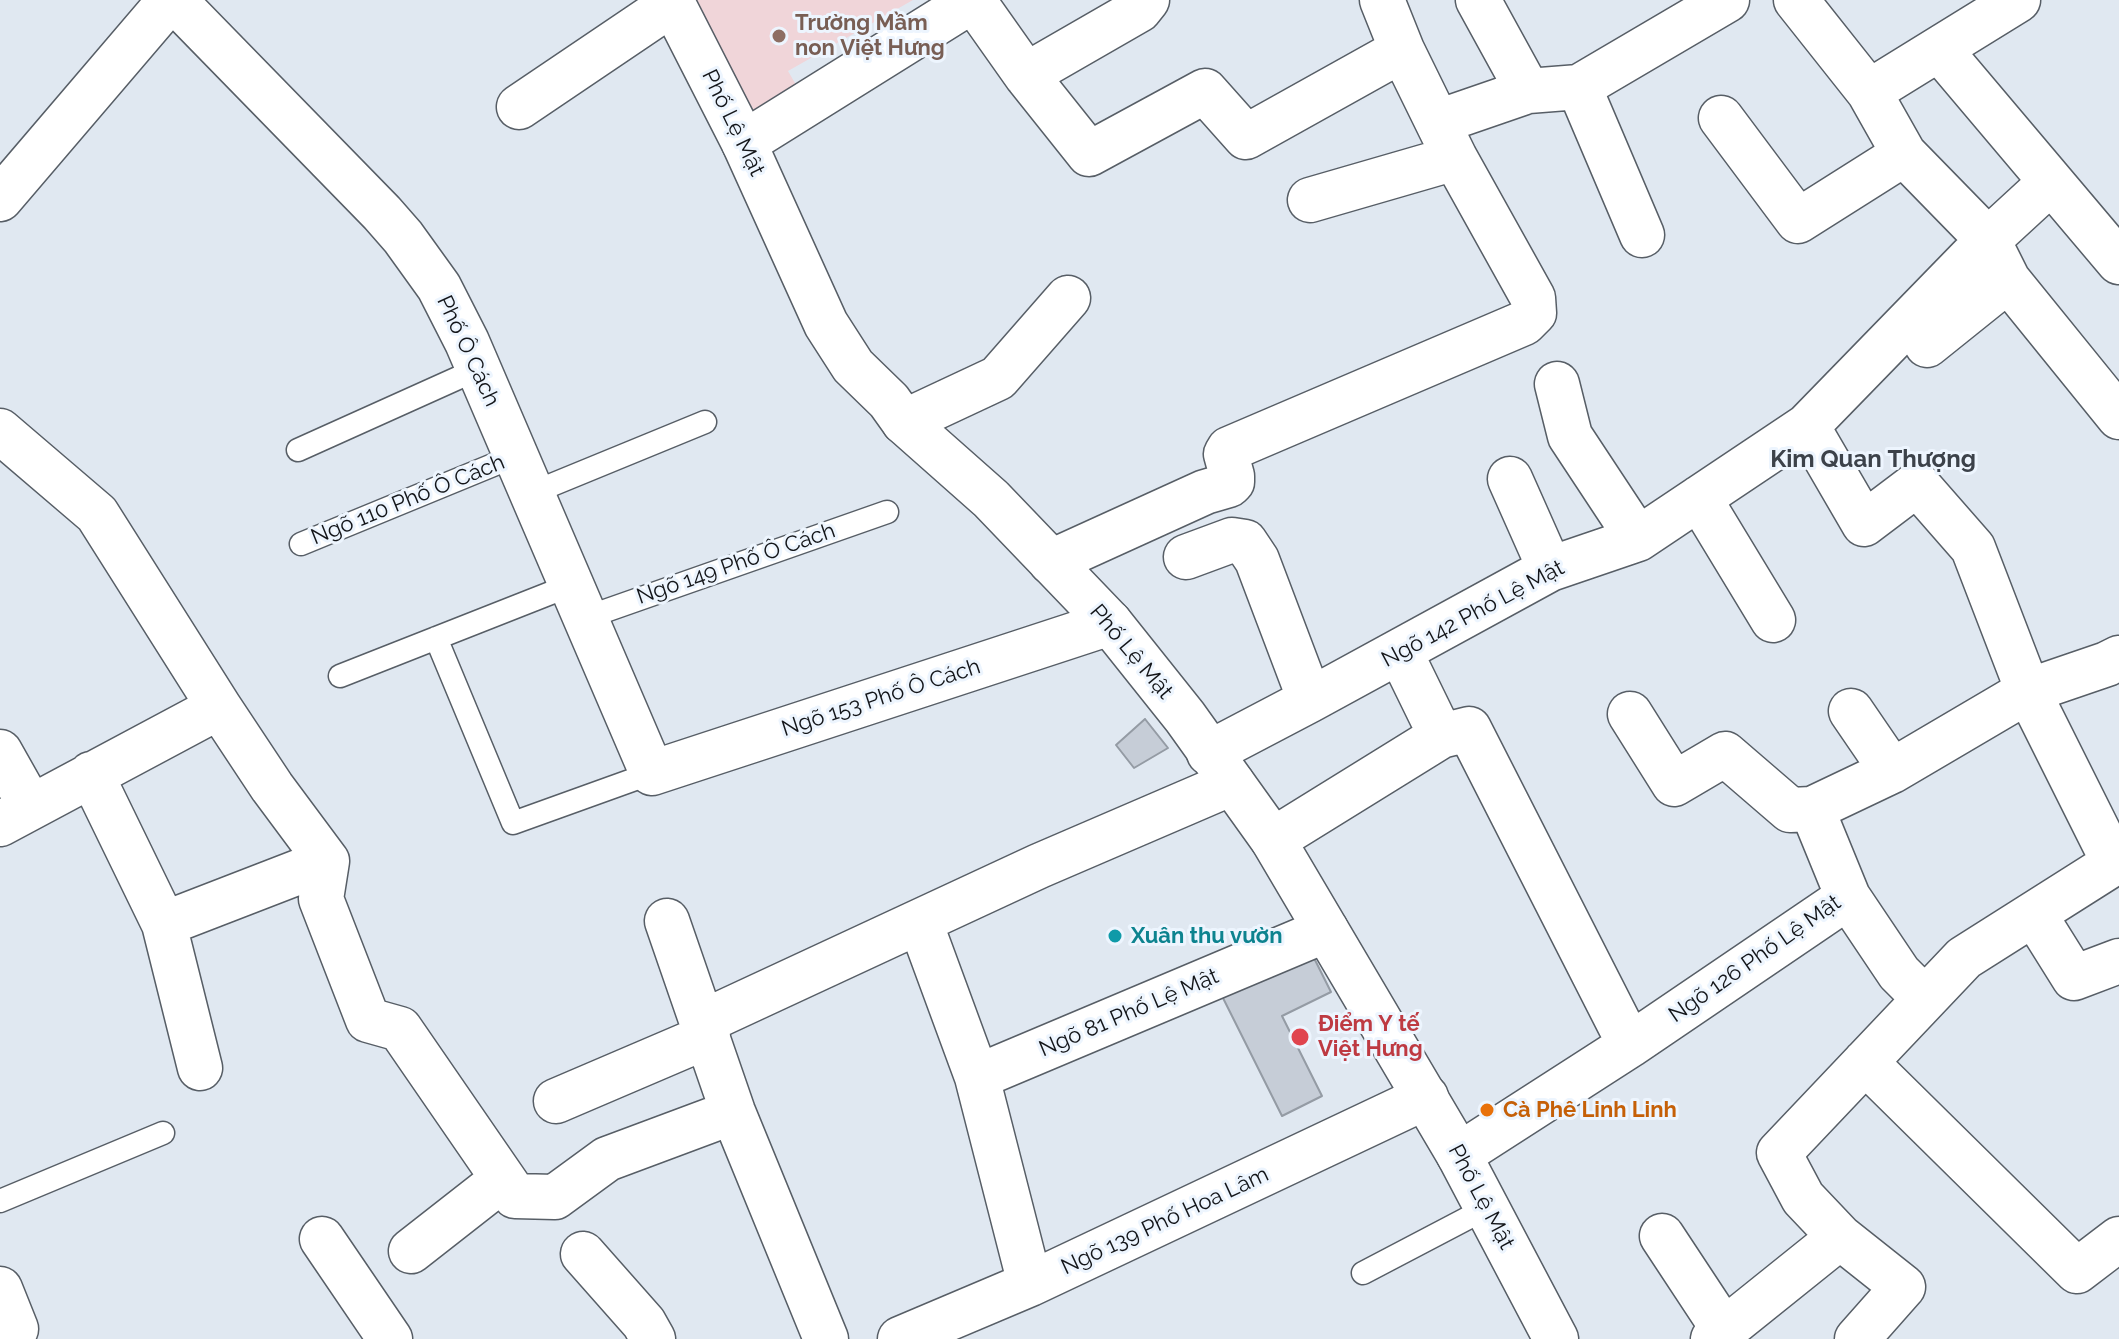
<!DOCTYPE html>
<html>
<head>
<meta charset="utf-8">
<style>
  body { margin:0 }
  canvas { display:block; background:#e0e8f1 }
</style>
</head>
<body>
<canvas width="2119" height="1339"></canvas>
<script>
const ctx = document.querySelector('canvas').getContext('2d');
ctx.lineJoin = 'round';
function paint(path, color) { ctx.fillStyle = color; ctx.fill(path, 'evenodd'); }
const poly = rows => new Path2D(rows.map(r => 'M' + r).join(''));
function strokePath(path, color, width, dash) { ctx.strokeStyle = color; ctx.lineWidth = width; ctx.lineCap = dash ? 'butt' : 'round'; ctx.setLineDash(dash || []); ctx.stroke(path); }
function label(font, color, halo, rows, align = 'center') {
  ctx.font = font + ' Raleway,sans-serif'; ctx.lineWidth = 6; ctx.setLineDash([]); ctx.textBaseline = 'middle'; ctx.strokeStyle = halo; ctx.fillStyle = color; for (const [text, x, y, turn = 0] of rows) {
    ctx.save(); ctx.translate(x, y); ctx.rotate((+turn || 0) * Math.PI / 180); ctx.textAlign = isNaN(turn) ? turn : align; if (halo) ctx.strokeText(text, 0, 0); ctx.fillText(text, 0, 0); ctx.restore();
  }
}
const education = poly([
  [689,0,913,0,788,71,799,90,752,113]
]);
const building = poly([
  [1145,719,1168,748,1134,768,1116,745,1145,719],
  [1310,950,1331,992,1282,1016,1322,1096,1282,1116,1221,994,1310,950]
]);
const service = poly([
  [298,450,478,369],
  [532,493,705,422],
  [301,544,515,456],
  [585,618,887,512],
  [436,638,513,823,652,773],
  [340,676,571,585],
  [0,1201,163,1133],
  [1363,1273,1487,1208]
]);
const minor = poly([
  [174,0,382,213,403,237,439,287,467,342,652,773,1110,623],
  [1478,0,1528,91],
  [1796,0,1869,92,1904,154,1988,240,2008,280,2119,417],
  [1939,49,2119,262],
  [1026,75,1139,10,1147,0],
  [1579,87,1642,235],
  [1869,92,2018,0],
  [519,107,673,3],
  [1721,118,1798,221,1904,154],
  [1438,122,1528,91,1579,87,1727,0],
  [744,143,973,0,1026,75,1089,154,1205,91,1246,137,1402,50],
  [0,199,170,0],
  [1310,200,1455,158],
  [1927,345,2008,280],
  [1557,384,1570,436,1638,539],
  [904,422,998,378,1068,298],
  [1807,426,1864,524,1917,484,1973,548,2028,691,2114,863,1964,958,1779,1153,1803,1198,1840,1237,1903,1287,1857,1339],
  [0,431,97,514,219,707,272,787,327,861,321,899,368,1020,400,1029,515,1196,555,1197,607,1159,733,1112],
  [1510,479,1550,569],
  [1699,498,1773,620],
  [1186,557,1232,540,1245,542,1257,560,1310,700],
  [1051,562,1205,492,1229,485,1232,482,1232,476,1226,454,1229,449,1524,323,1534,313,1533,298,1455,158,1402,50,1382,0],
  [1851,711,1892,771],
  [1630,714,1674,784,1725,754,1790,810,1812,809],
  [1441,736,1469,729,1630,1045],
  [0,752,31,807],
  [1209,753,1310,700,1550,569,1638,539,1807,426,1988,240,2051,182],
  [91,774,164,924,200,1068],
  [0,824,219,707],
  [1273,840,1441,736,1400,652],
  [1848,897,1899,973,1925,999],
  [2034,914,2074,978,2119,961],
  [667,921,733,1112,826,1339],
  [920,922,977,1077,1030,1284],
  [164,924,327,861],
  [703,1022,1039,866,1232,783],
  [1865,1062,2077,1271,2119,1239],
  [977,1077,1326,930],
  [556,1101,708,1036],
  [1459,1155,1630,1045,1848,897,1812,809,1892,771,2028,691,2107,664,2119,658],
  [1662,1236,1724,1330],
  [322,1239,390,1339],
  [411,1251,503,1179],
  [583,1254,644,1323,653,1339],
  [0,1289,16,1329],
  [900,1339,1030,1284,1426,1097],
  [1713,1339,1840,1237]
]);
const tertiary = poly([
  [671,0,744,143,826,324,853,366,889,401,904,422,991,499,1110,623,1185,717,1273,840,1459,1155,1556,1339]
]);
const markers = [
  [779,36,8,"#8d6e63"],
  [1115,936,8,"#0f9aa8"],
  [1300,1037,10,"#e0444e"],
  [1487,1110,8,"#e8710a"]
];
const educationNames = [
  ["Trường Mầm",795,23],
  ["non Việt Hưng",795,48]
];
const streetNames = [
  ["Phố Lệ Mật",733,123,64],
  ["Phố Ô Cách",468,351,65],
  ["Ngõ 110 Phố Ô Cách",408,500,-22],
  ["Ngõ 149 Phố Ô Cách",736,564,-19],
  ["Ngõ 142 Phố Lệ Mật",1473,614,-28],
  ["Phố Lệ Mật",1131,652,50],
  ["Ngõ 153 Phố Ô Cách",881,698,-18],
  ["Ngõ 126 Phố Lệ Mật",1755,959,-35],
  ["Ngõ 81 Phố Lệ Mật",1129,1013,-23],
  ["Phố Lệ Mật",1481,1197,62],
  ["Ngõ 139 Phố Hoa Lâm",1165,1221,-25]
];
const cultureNames = [
  ["Xuân thu vườn",1131,936]
];
const healthNames = [
  ["Điểm Y tế",1318,1024],
  ["Việt Hưng",1318,1049]
];
const foodNames = [
  ["Cà Phê Linh Linh",1503,1110]
];
const neighbourhoodNames = [
  ["Kim Quan Thượng",1873,460]
];
paint(education, '#f0d5d9');
paint(building, '#c6cdd7');
strokePath(building, '#949ba4', 2);
strokePath(service, '#575e66', 25);
strokePath(minor, '#575e66', 47);
strokePath(tertiary, '#575e66', 47);
strokePath(service, '#fff', 22);
strokePath(minor, '#fff', 44);
strokePath(tertiary, '#fff', 44);
for (const [x, y, r, color] of markers) { const dot = new Path2D(); dot.arc(x, y, r, 0, 2 * Math.PI); ctx.fillStyle = color; ctx.fill(dot); strokePath(dot, '#edf5fe', 3); }
label('bold 22px', '#785e54', '#edf5fe', educationNames, 'left');
label('22px', '#131519', '#edf5fe', streetNames);
label('bold 22px', '#0d838f', '#edf5fe', cultureNames, 'left');
label('bold 22px', '#be3a42', '#edf5fe', healthNames, 'left');
label('bold 22px', '#c56008', '#edf5fe', foodNames, 'left');
label('bold 24px', '#3c424a', '#edf5fe', neighbourhoodNames);
</script>
</body>
</html>
